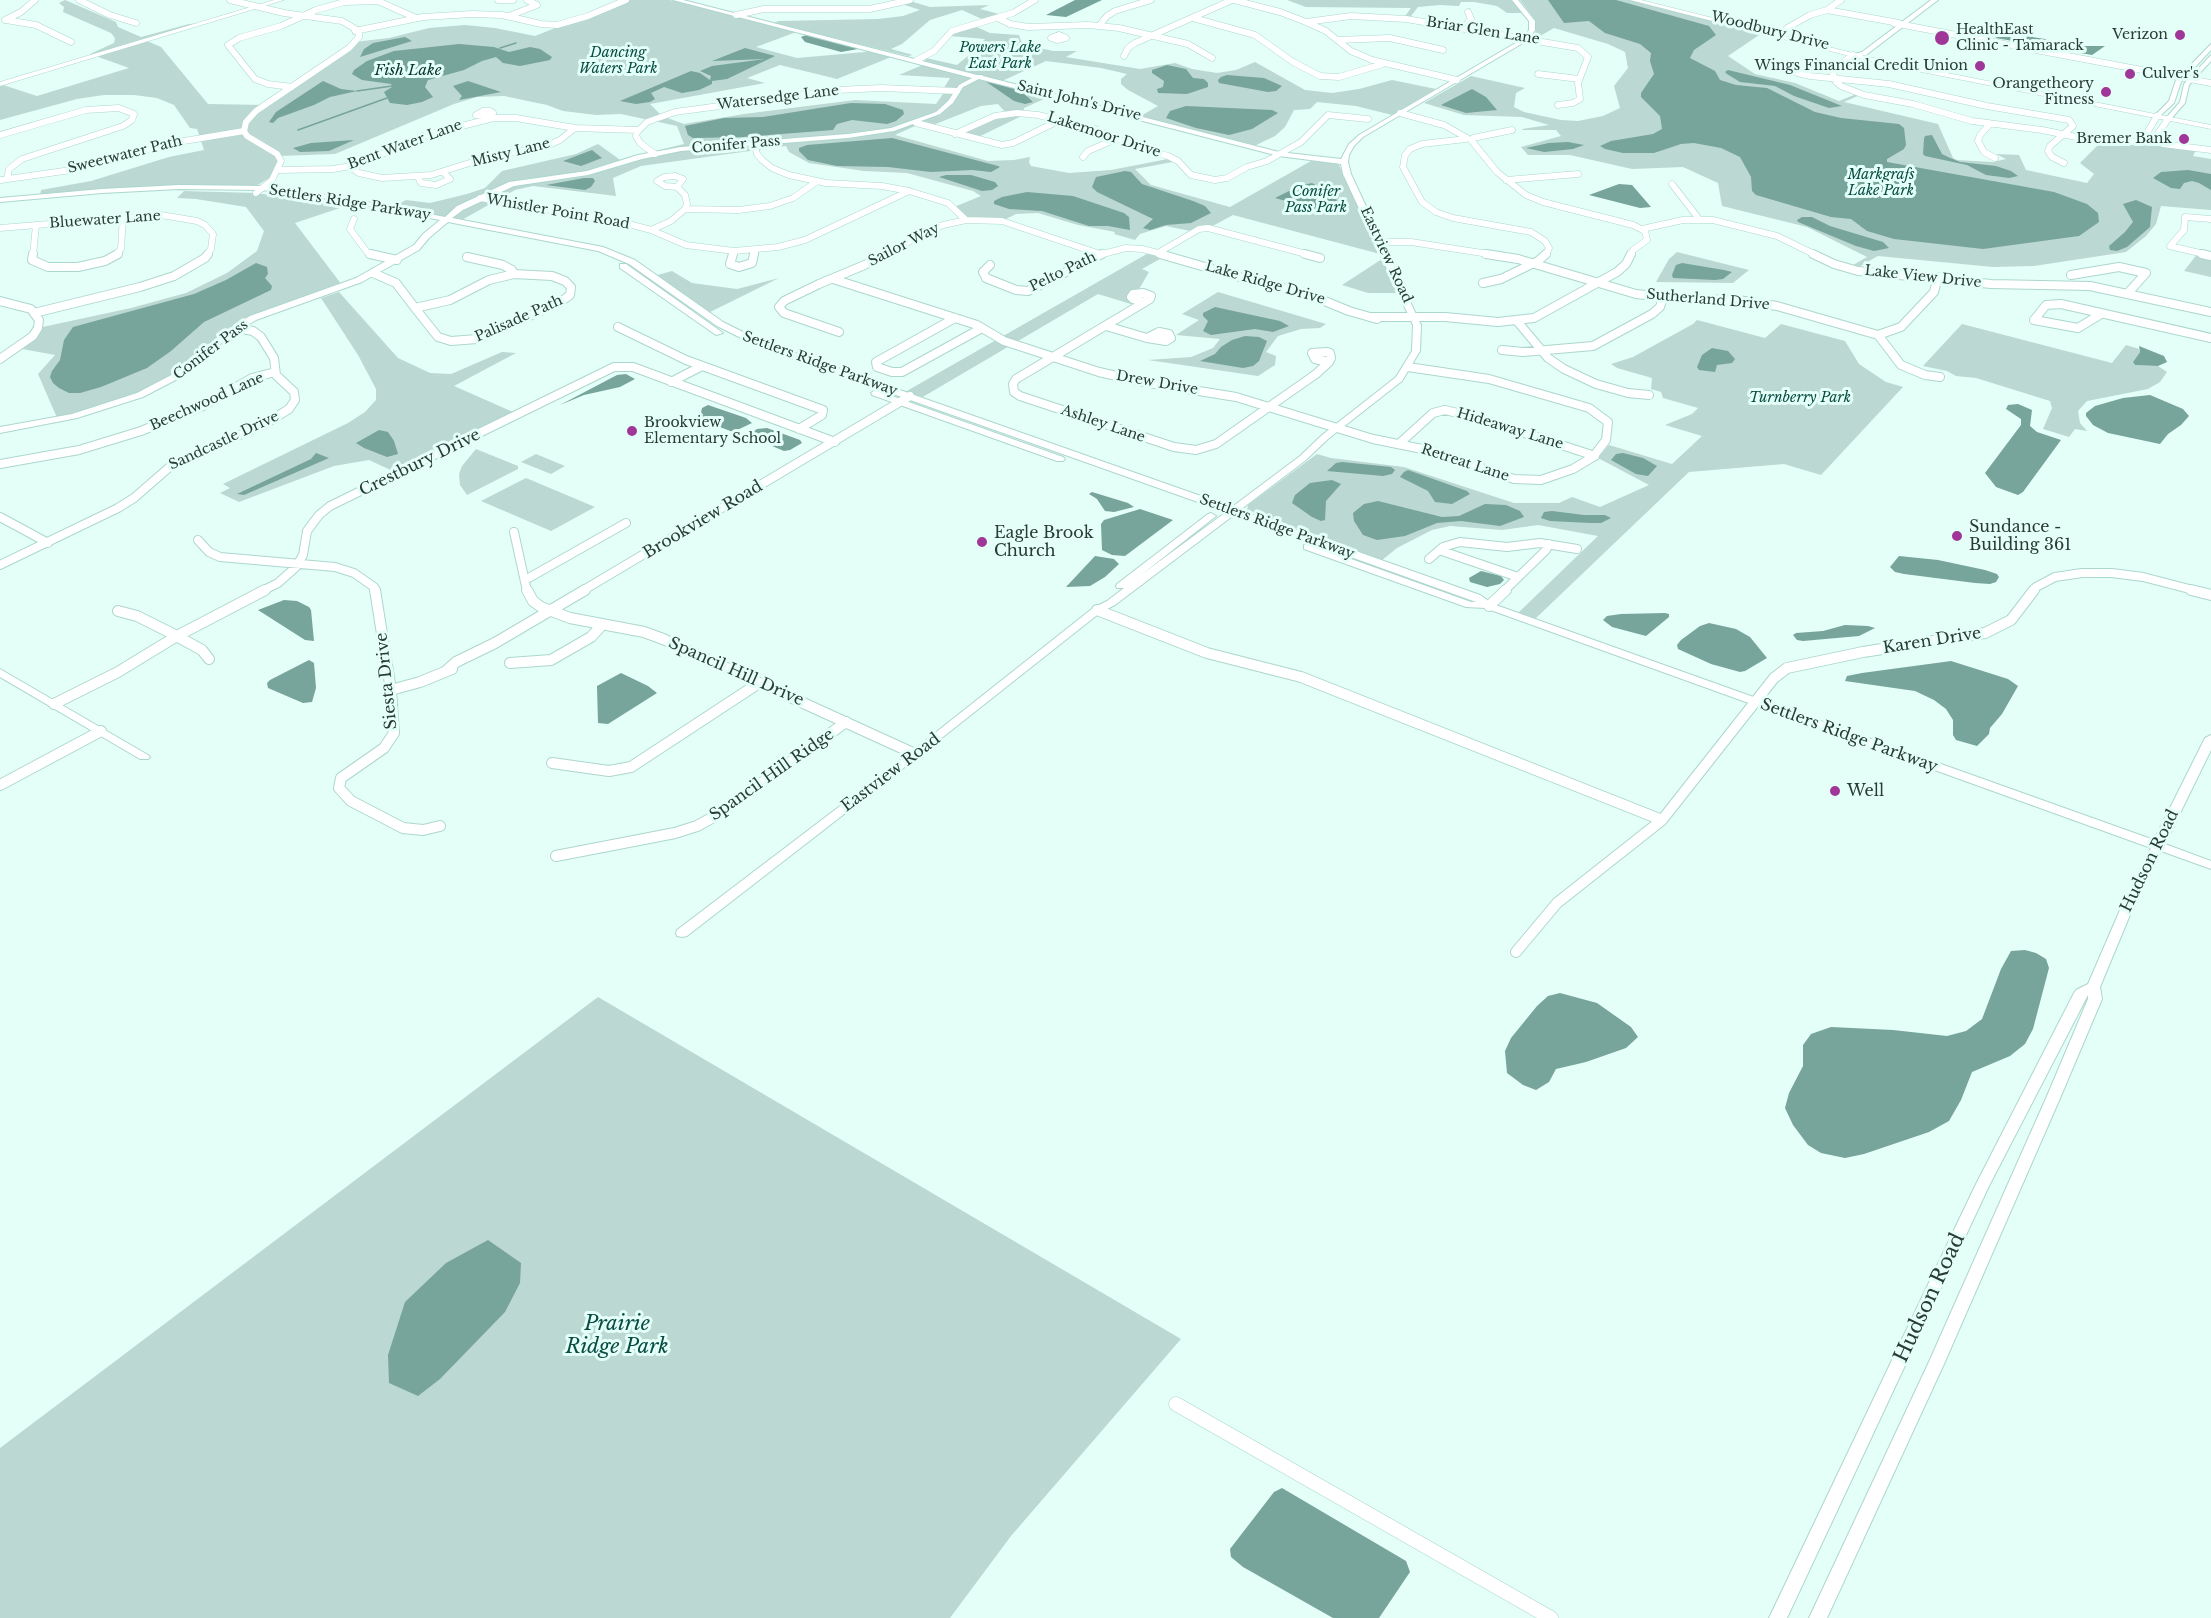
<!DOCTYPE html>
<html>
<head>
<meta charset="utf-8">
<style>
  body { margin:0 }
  canvas { display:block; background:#e4fef8 }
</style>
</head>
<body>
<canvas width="2211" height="1618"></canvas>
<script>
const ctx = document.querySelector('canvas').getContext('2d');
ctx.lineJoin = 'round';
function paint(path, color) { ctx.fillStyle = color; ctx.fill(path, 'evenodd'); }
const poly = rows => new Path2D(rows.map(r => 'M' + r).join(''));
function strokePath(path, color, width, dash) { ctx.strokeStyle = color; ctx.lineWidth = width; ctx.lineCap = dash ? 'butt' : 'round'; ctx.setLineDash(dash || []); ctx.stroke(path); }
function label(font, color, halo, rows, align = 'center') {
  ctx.font = font + ' "Libre Baskerville",serif'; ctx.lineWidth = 6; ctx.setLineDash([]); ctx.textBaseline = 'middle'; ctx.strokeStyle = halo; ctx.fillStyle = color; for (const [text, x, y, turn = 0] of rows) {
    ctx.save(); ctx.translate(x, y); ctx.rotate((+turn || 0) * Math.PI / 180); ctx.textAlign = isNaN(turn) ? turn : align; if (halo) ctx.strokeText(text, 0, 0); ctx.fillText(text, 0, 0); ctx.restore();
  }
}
const green = poly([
  [65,0,116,22,118,27,141,37,189,24,204,23,147,41,161,47,208,104,265,105,354,42,389,38,429,28,465,25,495,28,535,36,626,0,670,0,799,31,756,47,797,58,865,52,872,49,896,55,837,79,780,65,747,78,765,83,650,104,662,116,684,124,744,114,855,100,936,104,945,91,942,91,950,78,899,75,927,63,924,59,926,58,957,65,975,50,985,39,950,36,972,25,990,33,1019,35,1021,41,1031,46,1053,51,1077,51,1066,57,1140,69,1175,63,1192,69,1217,73,1236,70,1255,62,1305,90,1332,93,1359,89,1392,80,1436,89,1392,115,1356,106,1317,102,1310,109,1294,110,1285,127,1275,136,1254,146,1139,117,1158,106,1128,90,1121,84,1121,79,1127,74,1101,68,1046,61,1002,81,1053,95,1024,108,1023,113,1028,113,974,139,955,134,1006,113,998,104,981,106,928,127,920,125,915,126,895,135,988,161,1014,160,1030,157,1029,162,1031,166,1069,173,1111,170,1173,158,1178,161,1135,169,1151,185,1230,207,1311,161,1336,163,1339,165,1380,254,1233,215,1209,228,1195,232,1166,226,1140,234,1135,240,1114,234,1115,232,1078,225,1038,213,1016,214,1002,221,966,220,954,207,981,196,973,191,907,173,864,171,809,163,789,152,786,146,641,166,613,178,616,196,533,186,515,190,460,221,391,208,406,200,430,203,467,194,485,188,502,171,576,154,598,144,623,162,654,154,651,152,684,144,677,126,621,114,596,115,563,111,547,105,504,96,477,97,454,104,335,154,279,156,281,161,272,176,253,188,179,187,40,196,41,190,91,181,169,157,204,150,197,129,190,128,174,105,157,98,134,95,104,95,77,99,0,120,0,84,37,96,129,68,90,54,114,43,115,38,111,33,63,12,64,7,59,3],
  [1287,0,1511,0,1522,13,1507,13,1497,6,1474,2,1461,2,1459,6,1440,5,1418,7,1408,20,1403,19,1411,8,1306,7],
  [1520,0,1633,0,1762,33,1728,56,1755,74,1795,83,1839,101,1859,93,1862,94,1844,102,1938,124,1953,158,1957,160,1993,162,2006,159,1996,154,2019,155,2026,170,2087,183,2094,174,2080,163,2101,142,2149,139,2197,148,2193,156,2211,159,2211,210,2161,206,2156,224,2146,236,2126,252,2034,266,1993,267,1878,256,1853,270,1848,268,1867,257,1807,227,1722,206,1718,183,1683,167,1632,169,1570,155,1528,155,1521,147,1561,136,1556,130,1523,130,1522,129,1549,125,1522,117,1464,115,1424,103,1471,76,1525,88,1516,93,1514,107,1524,112,1561,120,1578,121,1603,116,1620,108,1614,86,1628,68,1625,52,1608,44,1554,28,1535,39,1536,21],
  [910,1,930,7,989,5,980,9,1003,15,984,20,962,10,930,20,902,44,891,49,913,55,908,56,773,23,779,21,878,19,903,16,920,10,902,4],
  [184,191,256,193,346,206,295,223,342,285,253,318,164,384,58,420,38,374,55,355,17,348,38,328,131,308,186,293,227,273,257,251,264,231,246,207,196,199,177,198],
  [1152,251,1167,255,1142,269,1149,272,1138,291,1134,305,1098,294,921,398,905,392],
  [1677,252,1749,270,1733,283,1656,282,1669,259],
  [2198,253,2211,256,2211,277,2184,271],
  [1382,259,1397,293,1368,293,1342,285],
  [672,271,692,283,737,289,779,278,706,314,654,276],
  [339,292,398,358,430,373,451,374,502,352,516,353,454,386,513,412,445,445,397,473,369,460,334,466,239,502,220,493,230,488,223,484,348,423,365,412,376,400,376,389,358,355,321,298],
  [1218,292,1326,324,1320,328,1301,329,1278,336,1266,352,1276,356,1275,365,1258,376,1148,360,1191,357,1213,348,1220,339,1176,335,1199,320,1182,314],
  [1697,320,1765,338,1781,324,1845,341,1859,364,1886,382,1903,387,1821,475,1784,464,1689,472,1535,619,1518,613,1598,536,1538,525,1502,530,1450,526,1432,530,1397,548,1381,561,1247,510,1248,505,1317,454,1331,458,1404,467,1514,503,1559,503,1572,497,1600,507,1649,485,1598,458,1609,445,1672,464,1702,436,1665,425,1692,414,1698,408,1663,398,1661,392,1651,389,1652,378,1617,368,1611,364,1633,357,1693,324],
  [1962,324,2112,363,2126,345,2139,349,2140,352,2133,362,2135,365,2158,366,2167,372,2160,382,2148,389,2087,401,2078,411,2080,423,2087,431,2075,429,2069,437,2043,429,2052,408,2050,401,1976,378,1956,376,1947,371,1923,366],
  [476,449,518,466,518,469,467,495,460,485,459,474,462,466],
  [536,454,565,466,551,474,521,462],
  [526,478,595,507,551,531,481,501],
  [598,997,1181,1339,1011,1536,950,1618,0,1618,0,1448]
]);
const water = poly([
  [1075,0,1102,0,1066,17,1046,15],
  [1548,0,1616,0,1709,26,1716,35,1694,50,1690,58,1715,71,1720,80,1736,85,1767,88,1815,112,1841,118,1899,124,1904,128,1906,145,1904,149,1887,159,1887,162,2054,192,2087,204,2098,213,2099,222,2079,236,1983,249,1894,239,1867,231,1851,219,1831,217,1756,195,1752,191,1751,177,1740,157,1721,148,1694,143,1681,144,1654,153,1623,153,1605,149,1600,146,1611,141,1653,134,1662,129,1660,116,1641,97,1641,93,1654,74,1650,61,1651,53,1640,44,1605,33,1589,21,1564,23],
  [2011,26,2019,35,2045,39,2053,44,2044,46,1995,38,2002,35,2003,30],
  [806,35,851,46,858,49,841,52,805,42,801,37],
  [405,37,412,41,360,57,364,49,373,43],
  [2065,43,2079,46,2105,46,2092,55,2058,49],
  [459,44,494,47,509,52,530,47,540,49,552,57,550,60,520,66,503,63,496,57,482,61,464,70,428,80,425,87,433,97,422,102,407,105,390,103,384,92,392,87,391,84,362,80,352,74,354,70,367,61,394,51],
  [745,48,775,56,727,79,712,81,712,84,699,90,682,93,664,87,651,93,655,99,650,102,636,104,620,101,691,71,700,73,710,80,711,76,700,71,712,66,765,59,712,61],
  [1167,65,1186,69,1193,78,1204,79,1208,83,1208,87,1187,94,1158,93,1157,89,1163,87,1164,81,1152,73,1152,70],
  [1728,70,1790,85,1842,106,1829,108,1794,96,1775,86,1740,82,1727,74,1725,72],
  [1227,75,1264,78,1282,86,1276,91,1268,92,1219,83,1218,80,1221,77],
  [323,81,341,89,357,91,330,97,314,105,278,118,273,123,269,122,276,112],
  [468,81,501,92,459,100,462,96,453,86],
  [985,81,1019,89,1033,102,1025,104,1014,101],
  [1472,89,1486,97,1497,110,1466,113,1441,105],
  [851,103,885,104,903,110,904,114,896,121,887,124,852,120,837,124,833,130,743,137,693,138,688,135,685,126,724,118,763,117],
  [1186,106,1272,110,1278,113,1252,129,1229,135,1196,128,1166,118,1170,111],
  [1932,135,1942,154,1948,157,1960,162,1996,166,2011,171,2018,176,2009,178,1986,175,1967,165,1925,156,1923,154,1924,139,1925,136],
  [892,138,998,166,1000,167,991,172,972,170,931,172,888,167,837,166,808,160,799,151,799,148,807,145],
  [354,140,329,151,300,152,293,148,311,143],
  [1568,142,1584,145,1573,149,1544,152,1526,148,1549,143],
  [592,150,602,158,581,166,563,161],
  [2188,170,2211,174,2211,190,2199,183,2192,181,2184,183,2180,189,2171,188,2153,178,2161,172],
  [1125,171,1131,172,1142,184,1193,201,1205,206,1211,213,1191,223,1166,225,1150,230,1143,228,1153,219,1097,192,1092,187,1096,177],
  [946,175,971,175,995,182,998,186,992,190,982,191,939,177],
  [584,178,593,178,595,181,591,187,585,190,546,185],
  [1312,183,1317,186,1307,199,1328,195,1337,200,1328,209,1319,210,1275,198,1299,186],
  [1619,184,1632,185,1651,207,1640,208,1589,195],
  [1027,192,1073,196,1124,213,1129,217,1130,230,1108,226,1089,226,1042,211,1009,209,994,204,994,201,1002,197],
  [2136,200,2152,207,2150,227,2127,247,2117,251,2110,250,2109,246,2125,232,2133,222,2123,204],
  [1802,217,1812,217,1830,226,1883,242,1889,248,1874,251,1856,246,1798,222,1797,220],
  [256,263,267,267,268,274,265,278,272,286,271,290,204,322,171,351,147,368,101,387,80,393,69,393,59,388,53,383,50,377,52,371,60,360,64,340,73,327,194,294,226,280],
  [1682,263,1724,270,1732,272,1723,279,1715,280,1673,278,1672,275,1676,265],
  [1215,307,1280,321,1289,326,1273,332,1255,329,1211,335,1203,331,1208,321,1203,316,1203,313],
  [1259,337,1267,341,1259,361,1253,366,1243,368,1200,361,1215,354,1221,347,1232,340,1245,336],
  [2139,346,2164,356,2167,362,2158,366,2135,365,2133,362,2140,352],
  [1712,348,1728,351,1735,359,1732,363,1717,365,1715,372,1699,370,1697,367,1702,355],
  [626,374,635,379,620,387,584,395,560,405,617,375],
  [2150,395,2183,409,2189,416,2181,425,2168,434,2160,444,2108,433,2093,425,2086,416,2086,413,2095,406,2123,398],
  [2018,404,2032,410,2030,426,2037,432,2061,440,2023,492,2018,495,1996,487,1985,473,2021,425,2021,419,2006,409,2008,405],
  [708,405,746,418,752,423,733,432,704,421,701,418,701,413,702,408],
  [767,428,800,440,802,443,790,450,784,451,748,436,757,429],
  [379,430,388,432,394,441,398,454,387,457,364,448,356,443],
  [316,453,329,458,244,495,237,494,311,459],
  [1623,453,1643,458,1657,466,1648,476,1636,474,1611,460,1616,454],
  [1342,462,1391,467,1395,470,1392,474,1383,476,1327,471,1336,463],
  [1408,470,1467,491,1470,494,1452,504,1435,502,1428,491,1400,477,1404,472],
  [1332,480,1341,484,1326,501,1325,520,1321,521,1312,517,1292,503,1295,495,1310,483],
  [1092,492,1128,503,1134,507,1114,512,1105,511,1097,499,1089,494],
  [1378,501,1442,517,1459,516,1485,504,1506,505,1520,511,1524,517,1500,526,1461,521,1437,523,1405,536,1377,540,1363,535,1354,521,1353,513,1364,504],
  [1140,509,1173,520,1125,556,1112,555,1102,550,1101,524,1104,520],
  [1552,511,1584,515,1605,515,1611,518,1601,523,1590,523,1550,521,1541,518,1544,512],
  [1095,556,1114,559,1119,564,1105,577,1090,586,1066,587],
  [1899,556,1938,560,1985,570,1997,574,1999,577,1996,582,1990,584,1975,583,1904,574,1895,572,1890,567],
  [1481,571,1501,576,1504,580,1500,584,1487,587,1470,582,1469,578],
  [284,600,297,601,309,607,311,610,314,641,305,640,258,610],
  [1665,613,1669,614,1669,617,1646,636,1612,627,1603,620,1607,616,1621,614],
  [1709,623,1736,629,1750,637,1767,658,1745,671,1740,672,1711,664,1678,649,1677,645,1681,640,1700,626],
  [1845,625,1868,626,1875,628,1859,636,1803,641,1797,640,1793,635,1796,633,1823,631],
  [309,660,314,663,316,688,312,702,303,703,268,688,267,683,270,680],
  [1951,661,2008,679,2018,686,2002,714,1990,728,1989,734,1977,746,1956,740,1953,735,1953,720,1946,709,1934,700,1915,691,1845,681,1847,676,1862,673],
  [621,673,648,686,657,693,608,724,598,723,597,686],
  [2025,950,2036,953,2046,959,2049,968,2033,1029,2025,1044,2010,1056,1972,1072,1961,1100,1949,1121,1929,1132,1864,1154,1845,1158,1821,1153,1808,1145,1793,1125,1785,1108,1789,1093,1803,1066,1803,1045,1811,1034,1831,1027,1893,1030,1947,1036,1966,1031,1982,1019,2001,969,2011,951],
  [1560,993,1597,1003,1631,1027,1638,1037,1626,1048,1586,1062,1556,1069,1549,1082,1536,1090,1523,1085,1507,1073,1505,1051,1511,1038,1537,1006,1548,996],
  [488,1240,521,1263,520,1283,505,1312,440,1379,418,1396,389,1383,388,1355,405,1302,446,1263],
  [1282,1488,1406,1561,1410,1572,1379,1618,1333,1618,1243,1567,1231,1557,1230,1549,1274,1492]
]);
const stream = poly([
  [500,48,516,43],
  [357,91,392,86],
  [298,130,387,98]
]);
const minorFar3 = poly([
  [79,0,110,15,136,23],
  [230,0,284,13,342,21,359,31,359,37,349,48,256,111,246,122,244,131,247,136,277,154,281,161,272,180,256,193],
  [498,0,513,0],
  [1234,0,1280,12,1306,22,1326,31,1351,51,1372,60,1457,80],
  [1827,10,1841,0],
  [736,15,764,9,870,9,910,0],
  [509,16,537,5,527,0],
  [998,18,1010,24,1028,27,1088,25,1119,28,1188,44,1212,58],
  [1193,18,1255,35,1293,62,1320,76,1339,77,1383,64],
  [5,20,21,12,35,0],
  [6,20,36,25,71,42],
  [1306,22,1351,16,1406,19,1578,48,1588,57,1578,83,1580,99,1573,103,1558,105],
  [1893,23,2211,83],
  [1099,26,1107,16,1115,11,1151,0],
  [1463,28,1471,19,1468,12],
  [1787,28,1810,15,1827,10,1899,23],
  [355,31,423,17,472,14,502,15,541,24,557,25,588,16,626,0],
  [1059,35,1066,38,1057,40,1051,38,1059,35],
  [1337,40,1390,38,1443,50],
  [1853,55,1835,68,1833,74,1835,81,1841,86,1864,95,1913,104,1972,121,2042,130,2101,142,2124,143,2155,138],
  [1124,56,1128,48,1135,43,1232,0],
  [917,60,934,51,952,31,1013,13,1035,0],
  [1771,61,1782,69,1810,76,1889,84,1987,106,2069,120,2073,126,2050,146,2048,151,2052,157,2064,163],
  [1538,74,1579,79],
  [292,87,268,84,255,79,228,45,239,38,281,26,316,10,344,2,378,1,416,18],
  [483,111,490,111,493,113,485,116,476,115,483,111],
  [1400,113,1444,125,1467,138],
  [2157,116,2147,133,2149,139,2163,144,2211,150],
  [916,123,1002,145,1013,143,1060,120],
  [1990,124,1980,135,1978,141,1984,152,1995,158],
  [955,134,995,116,1017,113,1038,115,1095,129,1139,148,1168,156,1178,161,1191,175,1215,180,1227,178,1247,167,1267,161,1301,142,1328,115,1368,119],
  [0,135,86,110,119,108,134,114,132,120,123,126,22,159,9,169,7,179],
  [1473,138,1512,130],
  [2155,138,2168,119],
  [1466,139,1422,144,1410,149,1405,155,1403,167,1422,202,1436,212,1453,218,1531,232,1545,241,1549,248,1546,255],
  [1471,140,1497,172,1526,195,1543,202,1633,225,1645,231,1647,240,1633,250,1630,255],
  [754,143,757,154,762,160,772,168,789,175,826,183,882,186,909,191,948,203,966,220],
  [655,154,640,143,636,136,637,132,647,122,675,112,838,90,881,88,957,91],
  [1083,157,1088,151,1116,139],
  [350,167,359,173,382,178,431,175,495,155,542,148,560,140,575,128],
  [278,170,333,169,357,165,423,136,493,118,516,118,575,128,638,130],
  [675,176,683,179,677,187,665,186,657,181,664,177,675,176],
  [418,177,421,183,436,185,450,179,443,172],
  [1,180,71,170,166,144,244,131],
  [1506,180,1578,174],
  [1672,184,1699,219],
  [480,198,610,219,651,230,686,245,734,251,778,247,805,240,909,191],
  [685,209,739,210,770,206,793,198,816,182],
  [354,219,350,229,367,252,373,255],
  [0,228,161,215,197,221,205,225,213,234,211,249,207,255],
  [1642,229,1683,220,1713,220,1777,236,1816,255],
  [651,230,671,221,685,209,687,204,685,195,677,187],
  [1380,242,1411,242,1495,255],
  [1158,253,1199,229,1208,228,1310,255],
  [33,255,36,225],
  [115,255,121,249,123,216],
  [733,255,734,251],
  [754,255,755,250],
  [888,255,921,234,943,225,966,220,1002,221,1100,254],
  [1099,255,1126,248,1142,249,1166,255],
  [2208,255,2170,246,2184,230,2185,217,2211,219]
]);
const minorFar2 = poly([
  [33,254,32,260,48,267,78,267,105,261,118,254],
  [370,254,397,260],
  [733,254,730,264,739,267,752,263,754,254],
  [1160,254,1250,280,1305,293,1349,311,1377,319],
  [1305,254,1320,258],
  [1486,254,1518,259,1636,294,1682,299,1738,300,1777,306,1878,335,1901,365,1925,375,1940,377],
  [1813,254,1834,264,1858,271,1991,284,2090,286,2211,312],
  [2202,254,2211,256],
  [467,257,503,265,512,270,514,274],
  [990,265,983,272,986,278,1016,290,1028,291,1102,254],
  [373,273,396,283,415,308],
  [514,274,552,276,565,281,571,287,570,295,559,303,477,339,451,341,438,337,415,308,450,300,489,280,514,274],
  [2071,275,2119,267,2146,273,2128,293],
  [833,279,977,325,1004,341,1099,372,1143,382,1236,397,1373,439,1432,451,1514,479,1541,480,1573,469,1593,457,1606,440,1608,422,1589,408,1489,379,1408,367],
  [1483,283,1501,279,1538,261,1546,254],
  [0,301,31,309,39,320,38,328,33,336,0,359],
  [1144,302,1133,299,1131,297,1133,294,1143,293,1151,296,1150,299,1016,379,1013,384,1014,392,1020,396,1174,447,1196,450,1216,444,1316,374,1329,362],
  [34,313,140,287,174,276,205,258,208,254],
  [1370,317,1445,317,1498,322,1534,318,1617,272,1626,264,1631,254],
  [955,318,876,362,877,367,892,372,902,372,982,328],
  [2034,320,2046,305,2061,304,2211,338],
  [2034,320,2078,328,2101,314],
  [1517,321,1548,358,1564,369,1596,384,1628,393,1649,395],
  [1106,326,1147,338],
  [618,327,686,360,823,410,822,415,799,429],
  [839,332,784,313,779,307,784,301,819,284,891,254],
  [1159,332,1169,334,1171,338,1166,341,1147,338,1159,332],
  [1878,335,1901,327,1934,292,1938,277],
  [1502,350,1523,352,1593,346,1652,314,1660,307,1663,298],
  [1327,352,1330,353,1331,358,1329,362,1315,359,1312,353,1327,352],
  [671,382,702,366],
  [1400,443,1433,413,1445,410,1478,418,1595,456],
  [0,464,79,450,141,431,203,406,252,378,275,372],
  [0,517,48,543],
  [514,532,527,591],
  [198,540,209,552,220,557,335,567,354,573,374,587,376,591],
  [1439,550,1518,577],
  [1429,559,1443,547,1460,542,1507,547,1540,543,1577,549],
  [0,565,118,508,134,498,173,464,265,424,289,409,295,400,294,392,276,375,274,358,261,337,253,331,236,328],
  [525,580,626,523],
  [262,591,278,583,296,567,303,555,307,531,319,515,330,506,614,367,633,367,835,442],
  [582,591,910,396],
  [1504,591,1546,550,1549,544],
  [2033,591,2036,587,2055,577,2082,573,2112,573,2143,577,2197,591]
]);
const minorFar1 = poly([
  [375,590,391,690,394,733,384,748,341,778,339,788,351,801,403,828,423,830,440,826],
  [527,590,533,601,541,607,570,618,644,632,663,639,915,754],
  [2191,590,2211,595],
  [1489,606,1506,590],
  [1097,610,1207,653,1301,677,1662,820],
  [118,611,137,616,171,633,202,650,209,659],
  [510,663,551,660,591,637,602,625],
  [446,671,456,662,495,643,585,590],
  [391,690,420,682,452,669],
  [54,704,118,672,177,636,265,590],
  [552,763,609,771,631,767,759,683],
  [0,785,101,731],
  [556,856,675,833,697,826,717,815,846,722],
  [1516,952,1557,903,1662,820,1774,678,1787,668,1863,652,1985,633,2011,620,2034,590]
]);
const minor = poly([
  [1176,1404,1551,1618]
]);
const tertiary = poly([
  [673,0,683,0,977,75,982,75,983,76,1279,152,1341,159,1349,144,1359,135,1524,38,1529,30,1529,21,1512,0,1518,0,1535,21,1535,30,1528,40,1363,137,1354,146,1349,155,1348,162,1351,174,1421,325,1420,351,1402,381,1328,439,1306,460,1240,510,1480,595,1493,604,2154,840,2205,738,2211,735,2211,750,2165,844,2211,861,2211,869,2161,851,2132,910,2100,987,2102,999,2061,1096,1944,1364,1827,1618,1809,1618,1928,1364,2047,1096,2088,999,2088,995,1989,1186,1787,1618,1769,1618,1975,1186,2074,993,2076,990,2088,984,2120,910,2151,848,1485,608,1466,607,1304,549,1304,545,1312,545,1471,602,1476,602,1234,515,1115,605,1101,612,919,756,687,936,682,937,677,936,676,933,677,930,911,752,1093,608,1107,601,1124,588,1117,588,1116,586,1117,584,1208,514,1211,513,1216,516,1141,575,1226,512,755,345,717,326,629,264,598,251,448,222,429,238,419,250,362,282,256,320,227,338,187,374,143,397,77,418,0,433,0,427,72,414,137,393,181,370,221,334,250,316,356,278,414,245,423,234,440,220,342,201,262,190,179,189,102,193,0,202,0,198,102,189,179,185,262,186,342,197,445,217,457,206,509,182,587,171,638,155,681,147,848,134,891,128,936,112,948,101,959,85,972,78,673,0],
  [979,79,1279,156,1341,164,1343,174,1413,325,1412,351,1396,377,1322,435,1300,456,1232,507,761,341,723,322,635,260,603,247,452,218,463,210,514,186,588,175,642,159,681,151,848,138,894,131,940,114,953,103,963,87,979,79],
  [1931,0,1938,0,1866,55,1853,57,1850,55,1862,52,1931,0],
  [2211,44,2211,50,2181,82,2174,103,2159,117,2155,117,2155,115,2169,101,2176,80,2211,44],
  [2211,55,2211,61,2189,85,2185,103,2170,120,2166,120,2166,118,2180,102,2184,84,2211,55],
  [620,264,626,264,723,333,716,335,620,268,620,264],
  [875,390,1063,457,1065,459,1063,461,1057,461,872,395,871,393,875,390],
  [0,669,148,755,150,757,148,759,140,759,0,677,0,669]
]);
const secondary = poly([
  [274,0,284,0,0,86,0,82,274,0],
  [1630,0,1641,0,1881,60,2211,125,2211,129,1881,64,1630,0]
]);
const markers = [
  [2180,35,6,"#a03698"],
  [1942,38,8,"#a03698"],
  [1980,66,6,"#a03698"],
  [2130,74,6,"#a03698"],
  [2106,92,6,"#a03698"],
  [2184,139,6,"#a03698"],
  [632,431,6,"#a03698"],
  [1957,536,6,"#a03698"],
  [982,542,6,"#a03698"],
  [1835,791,6,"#a03698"]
];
const farPoinames = [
  ["HealthEast",1956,30,"left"],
  ["Clinic - Tamarack",1956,46,"left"],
  ["Verizon",2168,35],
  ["Wings Financial Credit Union",1968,66],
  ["Culver's",2142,74,"left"],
  ["Orangetheory",2094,84],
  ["Fitness",2094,100],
  ["Bremer Bank",2172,139],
  ["Brookview",644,423,"left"],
  ["Elementary School",644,439,"left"]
];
const farStreetnames = [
  ["Briar Glen Lane",1483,31,9],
  ["Woodbury Drive",1770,31,14],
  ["Watersedge Lane",778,98,-7],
  ["Saint John's Drive",1079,101,14],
  ["Lakemoor Drive",1104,135,18],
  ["Bent Water Lane",405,145,-20],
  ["Conifer Pass",736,145,-5],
  ["Misty Lane",511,153,-14],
  ["Sweetwater Path",125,155,-14],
  ["Settlers Ridge Parkway",350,203,9],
  ["Whistler Point Road",558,212,10],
  ["Bluewater Lane",105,220,-4],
  ["Sailor Way",904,245,-27],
  ["Eastview Road",1386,255,65],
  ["Pelto Path",1063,272,-26],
  ["Lake View Drive",1923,277,6],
  ["Lake Ridge Drive",1265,283,16],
  ["Sutherland Drive",1708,300,5],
  ["Palisade Path",519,319,-24],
  ["Conifer Pass",211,350,-37],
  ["Settlers Ridge Parkway",820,364,20],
  ["Drew Drive",1157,383,10],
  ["Beechwood Lane",207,402,-24],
  ["Ashley Lane",1103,424,19],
  ["Hideaway Lane",1510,429,17],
  ["Sandcastle Drive",224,441,-25],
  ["Retreat Lane",1465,463,18],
  ["Settlers Ridge Parkway",1277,527,20]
];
const farParknames = [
  ["Powers Lake",1000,48],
  ["East Park",1000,64],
  ["Dancing",618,53],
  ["Waters Park",618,69],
  ["Markgrafs",1881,175],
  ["Lake Park",1881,191],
  ["Conifer",1316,192],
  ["Pass Park",1316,208],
  ["Turnberry Park",1800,398]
];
const farWaternames = [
  ["Fish Lake",408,71]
];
const streetNames = [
  ["Crestbury Drive",420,463,-26],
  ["Brookview Road",703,520,-31],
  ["Karen Drive",1932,641,-9],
  ["Spancil Hill Drive",736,672,24],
  ["Siesta Drive",387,681,-96],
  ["Settlers Ridge Parkway",1849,736,20],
  ["Eastview Road",891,773,-37],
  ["Spancil Hill Ridge",772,775,-35],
  ["Hudson Road",2150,861,-64]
];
const poiNames = [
  ["Sundance -",1969,527],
  ["Building 361",1969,545],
  ["Eagle Brook",994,533],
  ["Church",994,551],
  ["Well",1847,791]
];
const nearStreetnames = [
  ["Hudson Road",1930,1298,-65]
];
const nearParknames = [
  ["Prairie",617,1324],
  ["Ridge Park",617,1347]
];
paint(green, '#bcd8d2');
paint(water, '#77a49b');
strokePath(stream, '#77a49b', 1.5);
strokePath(minorFar3, '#acd7ce', 7);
strokePath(minorFar2, '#acd7ce', 10);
strokePath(minorFar1, '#acd7ce', 12);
strokePath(minor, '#acd7ce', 15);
strokePath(tertiary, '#acd7ce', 2);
strokePath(secondary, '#acd7ce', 1);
strokePath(minorFar3, '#fff', 6);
strokePath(minorFar2, '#fff', 8);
strokePath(minorFar1, '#fff', 10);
strokePath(minor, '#fff', 14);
paint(tertiary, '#fff');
paint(secondary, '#fff');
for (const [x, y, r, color] of markers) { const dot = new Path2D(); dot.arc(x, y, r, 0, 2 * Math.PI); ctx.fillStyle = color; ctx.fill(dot); strokePath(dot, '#e4fef8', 2); }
label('14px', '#293a37', '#e4fef8', farPoinames, 'right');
label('14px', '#293a37', '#e4fef8', farStreetnames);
label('italic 14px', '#084c43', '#e4fef8', farParknames);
label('italic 15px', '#07342e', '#e4fef8', farWaternames);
label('16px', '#293a37', '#e4fef8', streetNames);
label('16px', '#293a37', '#e4fef8', poiNames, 'left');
label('20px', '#293a37', '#e4fef8', nearStreetnames);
label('italic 20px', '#084c43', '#e4fef8', nearParknames);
</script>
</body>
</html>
